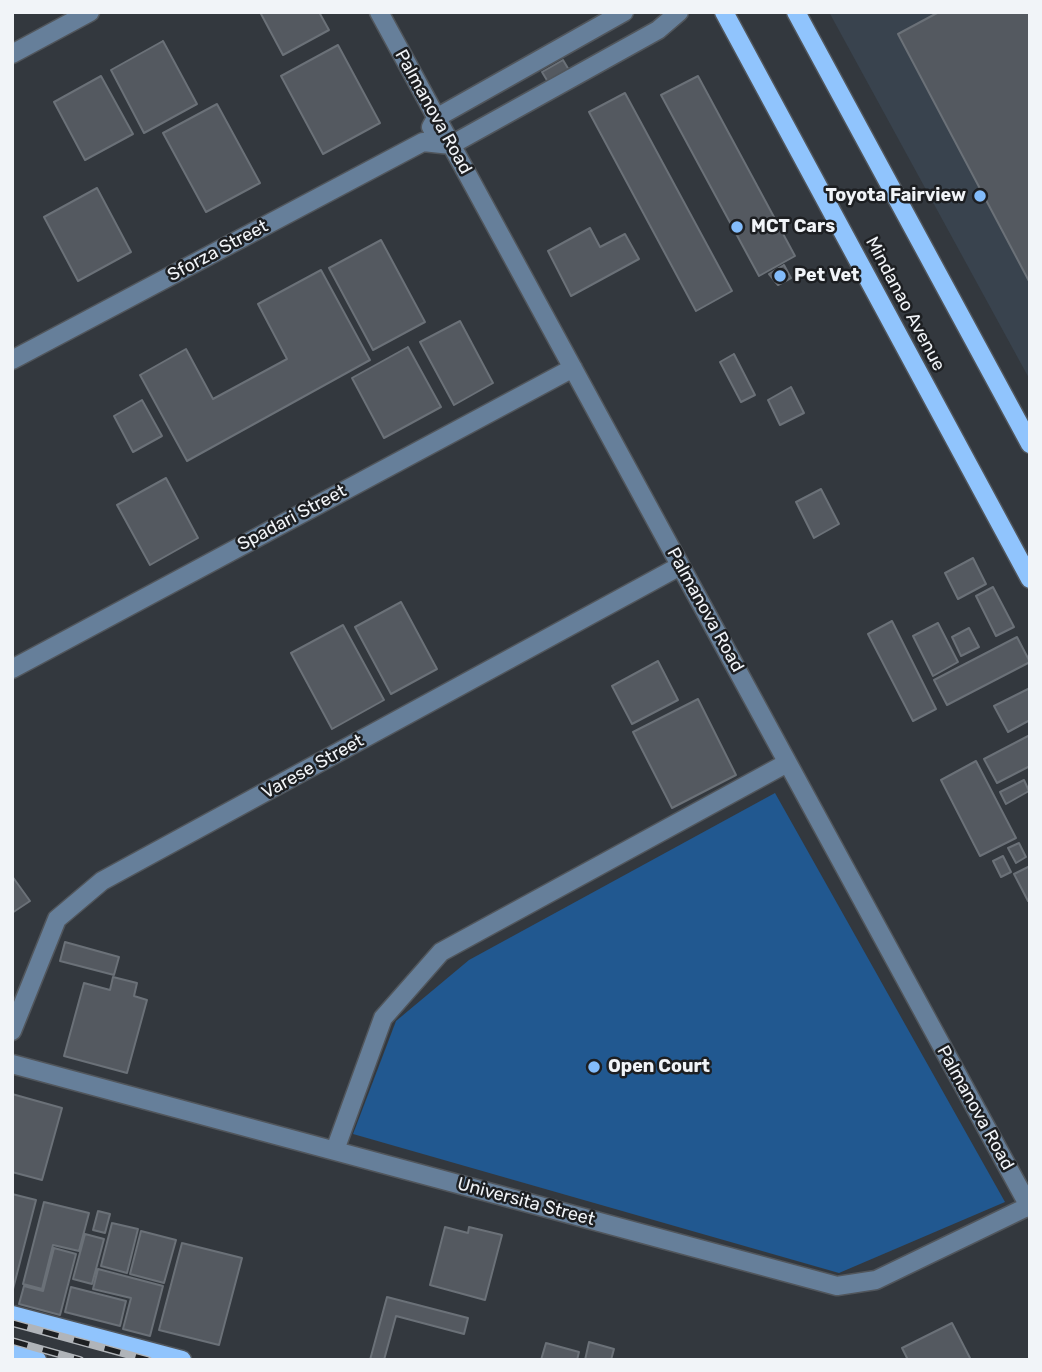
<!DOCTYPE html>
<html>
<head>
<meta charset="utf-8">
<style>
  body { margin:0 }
  #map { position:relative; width:1042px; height:1372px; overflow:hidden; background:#33383e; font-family:Rubik,sans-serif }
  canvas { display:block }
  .frame { position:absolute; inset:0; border:14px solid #f1f4f8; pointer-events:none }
</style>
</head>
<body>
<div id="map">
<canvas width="1042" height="1372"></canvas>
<div class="frame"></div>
</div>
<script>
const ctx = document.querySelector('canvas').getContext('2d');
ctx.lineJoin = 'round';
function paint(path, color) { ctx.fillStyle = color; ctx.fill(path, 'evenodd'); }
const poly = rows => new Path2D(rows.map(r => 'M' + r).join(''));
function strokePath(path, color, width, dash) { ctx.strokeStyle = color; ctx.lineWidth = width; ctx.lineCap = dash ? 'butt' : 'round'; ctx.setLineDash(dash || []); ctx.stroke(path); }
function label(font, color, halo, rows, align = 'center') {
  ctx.font = font + ' Rubik,sans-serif'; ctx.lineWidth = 5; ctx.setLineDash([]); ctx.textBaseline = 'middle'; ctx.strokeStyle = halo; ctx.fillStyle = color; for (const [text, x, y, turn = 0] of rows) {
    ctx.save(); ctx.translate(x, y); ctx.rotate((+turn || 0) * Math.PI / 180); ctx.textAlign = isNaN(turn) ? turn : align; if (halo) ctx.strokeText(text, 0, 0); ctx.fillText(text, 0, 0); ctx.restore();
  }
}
const built = poly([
  [829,12,1030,12,1030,380]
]);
const green = poly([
  [775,793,1005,1202,839,1273,353,1134,396,1021,469,960]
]);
const building = poly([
  [260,12,319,12,329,30,283,55,260,12],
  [939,12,1030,12,1030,283,898,34,939,12],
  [163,41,197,104,144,133,111,70,163,41],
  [338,45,380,123,323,154,281,76,338,45],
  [563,60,569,70,548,82,542,72,563,60],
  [101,76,133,134,85,160,54,102,101,76],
  [698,76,795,256,759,276,661,95,698,76],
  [625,93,732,291,696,311,589,112,625,93],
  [217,104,260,183,206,212,163,133,217,104],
  [97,188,131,252,78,281,44,217,97,188],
  [590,228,600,247,625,234,639,259,571,296,548,251,590,228],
  [381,240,425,322,373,350,329,268,381,240],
  [784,265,791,278,778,285,769,274,784,265],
  [321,270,370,360,187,461,140,375,186,349,213,399,287,359,258,304,321,270],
  [460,321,493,383,454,405,420,342,460,321],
  [408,347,441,407,384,438,352,378,408,347],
  [734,354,755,395,741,402,720,362,734,354],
  [791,387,804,413,780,425,768,400,791,387],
  [142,400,162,436,133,452,114,416,142,400],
  [166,478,198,538,150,565,117,505,166,478],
  [821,489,839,524,814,538,796,502,821,489],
  [973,558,986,584,958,599,945,573,973,558],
  [993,587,1014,627,996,636,976,596,993,587],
  [401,602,437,669,391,694,355,627,401,602],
  [892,621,936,709,913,721,868,634,892,621],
  [938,623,958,662,933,676,913,636,938,623],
  [343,625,384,700,332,729,291,653,343,625],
  [969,628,979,647,961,656,952,637,969,628],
  [1017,637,1030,662,947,705,934,680,1017,637],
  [658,661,678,700,632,724,612,686,658,661],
  [1030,688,1030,720,1008,732,994,706,1030,688],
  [698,699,736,775,672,808,633,732,698,699],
  [1030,735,1030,766,997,783,984,759,1030,735],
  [976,761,1016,838,980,856,941,780,976,761],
  [1024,780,1029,791,1006,804,1000,792,1024,780],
  [1019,843,1026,857,1016,863,1008,848,1019,843],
  [1003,856,1011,872,1001,877,993,861,1003,856],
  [1030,866,1030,900,1028,901,1014,874,1030,866],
  [12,876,30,901,12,913,12,876],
  [65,942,119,957,114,975,60,961,65,942],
  [113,977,137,983,134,996,147,1000,127,1073,64,1056,84,983,110,990,113,977],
  [12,1094,62,1108,42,1180,12,1172,12,1094],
  [12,1194,36,1200,12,1293,12,1194],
  [44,1202,89,1213,79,1251,53,1245,42,1289,23,1284,44,1202],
  [98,1211,110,1214,105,1233,93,1230,98,1211],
  [112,1223,138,1229,127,1273,101,1266,112,1223],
  [445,1227,468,1233,469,1227,502,1235,485,1300,430,1285,445,1227],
  [141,1231,176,1240,164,1283,130,1274,141,1231],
  [85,1234,104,1239,92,1284,73,1279,85,1234],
  [182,1243,242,1258,219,1345,159,1330,182,1243],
  [54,1248,76,1254,60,1315,19,1304,24,1286,43,1291,54,1248],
  [98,1269,163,1286,150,1336,123,1329,131,1298,93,1289,98,1269],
  [71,1287,126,1301,120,1326,65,1312,71,1287],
  [387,1297,468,1318,464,1334,396,1316,384,1360,370,1360,387,1297],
  [952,1323,971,1360,908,1360,902,1348,952,1323],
  [589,1342,614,1349,611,1360,585,1360,589,1342],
  [546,1343,579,1352,577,1360,541,1360,546,1343]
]);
const minor = poly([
  [379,12,1030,1208],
  [12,54,90,12],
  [431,127,436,118,624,12],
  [12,360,423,142,451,145,658,30,679,12],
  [12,669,573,368],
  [12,1031,57,919,102,881,680,566],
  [12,1064,837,1286,876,1280,1029,1206],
  [335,1150,383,1018,441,952,787,763]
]);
const major = poly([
  [724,12,1030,579],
  [796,12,1030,444],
  [12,1315,182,1360],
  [12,1353,37,1360]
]);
const rail = poly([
  [12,1323,148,1360],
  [12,1341,80,1360]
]);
const markers = [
  [980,196,7,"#83bcfb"],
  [737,227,7,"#83bcfb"],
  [780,276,7,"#83bcfb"],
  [594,1067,7,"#83bcfb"]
];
const streetNames = [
  ["Palmanova Road",433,112,61],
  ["Sforza Street",218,251,-28],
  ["Mindanao Avenue",905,304,62],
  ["Spadari Street",292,518,-28],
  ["Palmanova Road",705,610,61],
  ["Varese Street",313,767,-29],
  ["Palmanova Road",975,1108,61],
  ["Universita Street",526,1202,15]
];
const poiNames = [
  ["Toyota Fairview",966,196,"right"],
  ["MCT Cars",751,227],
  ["Pet Vet",794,276],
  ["Open Court",608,1067]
];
paint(built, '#39434e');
paint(green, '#215890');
paint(building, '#545960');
strokePath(building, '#6b7178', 2);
strokePath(minor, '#51565c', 21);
strokePath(major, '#51565c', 21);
strokePath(minor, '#667f9a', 18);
strokePath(major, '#90c4fd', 18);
strokePath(rail, '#b0b4b9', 8);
strokePath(rail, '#1d1f22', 5, [16]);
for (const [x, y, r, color] of markers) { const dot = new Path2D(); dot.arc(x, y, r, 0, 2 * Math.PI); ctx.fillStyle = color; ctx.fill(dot); strokePath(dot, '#1d1f22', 2.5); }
label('18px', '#f1f4f8', '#1d1f22', streetNames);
label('bold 18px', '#f1f4f8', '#1d1f22', poiNames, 'left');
</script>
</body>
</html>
